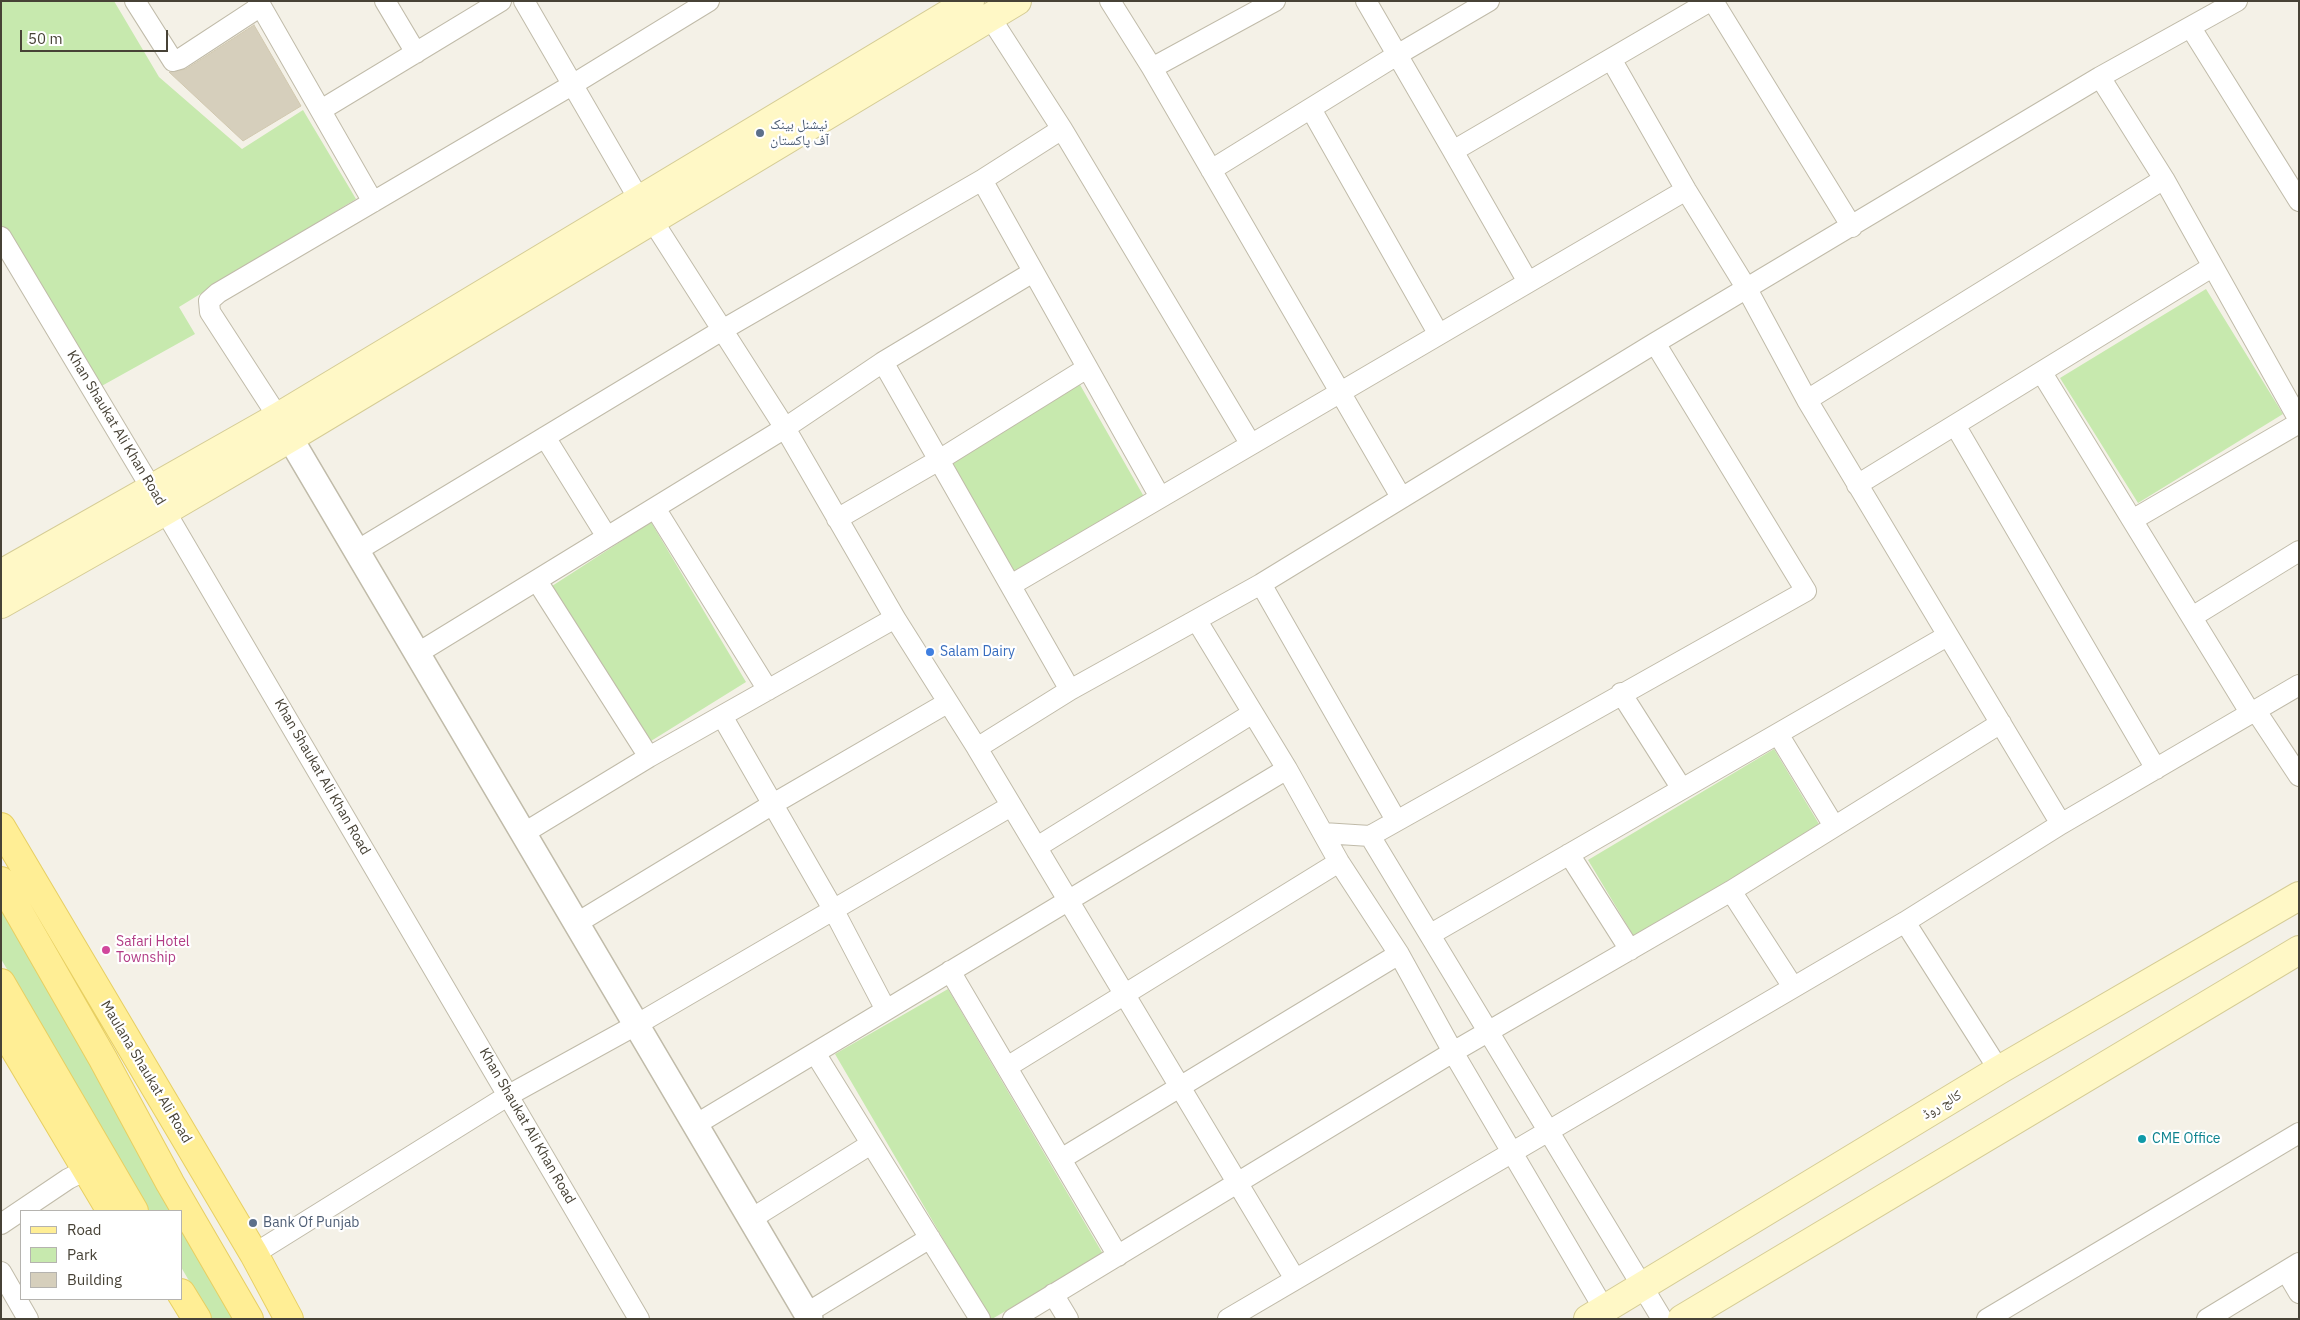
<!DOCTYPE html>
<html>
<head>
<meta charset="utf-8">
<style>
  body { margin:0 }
  #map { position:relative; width:2300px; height:1320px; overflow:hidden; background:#f4f1e7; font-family:"IBM Plex Sans",sans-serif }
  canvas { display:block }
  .frame { position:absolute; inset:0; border:2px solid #474236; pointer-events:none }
  .legend { position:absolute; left:20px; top:1210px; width:162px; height:90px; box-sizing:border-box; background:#fff; border:1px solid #b5b3af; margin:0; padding:6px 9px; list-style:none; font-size:15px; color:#474236 }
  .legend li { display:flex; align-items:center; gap:10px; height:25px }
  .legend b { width:25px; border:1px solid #b5b3af }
  .scale { position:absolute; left:20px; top:30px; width:148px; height:22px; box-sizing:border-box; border:2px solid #474236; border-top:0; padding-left:6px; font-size:15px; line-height:18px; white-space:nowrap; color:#474236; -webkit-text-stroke:4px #fff; paint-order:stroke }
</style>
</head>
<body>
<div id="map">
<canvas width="2300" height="1320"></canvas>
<div class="frame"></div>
<ul class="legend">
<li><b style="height:6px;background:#ffee95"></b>Road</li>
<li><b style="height:14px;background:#c7e9ae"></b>Park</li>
<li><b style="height:14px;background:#d6cfbc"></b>Building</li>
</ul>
<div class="scale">50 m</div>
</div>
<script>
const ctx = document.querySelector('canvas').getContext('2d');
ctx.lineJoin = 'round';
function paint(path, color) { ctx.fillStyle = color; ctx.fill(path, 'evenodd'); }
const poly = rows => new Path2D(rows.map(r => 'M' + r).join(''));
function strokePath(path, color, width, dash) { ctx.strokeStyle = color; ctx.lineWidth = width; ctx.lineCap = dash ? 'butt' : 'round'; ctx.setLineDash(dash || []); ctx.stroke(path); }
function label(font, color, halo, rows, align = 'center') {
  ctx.font = font + ' "IBM Plex Sans","Noto Naskh Arabic",sans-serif'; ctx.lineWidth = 4.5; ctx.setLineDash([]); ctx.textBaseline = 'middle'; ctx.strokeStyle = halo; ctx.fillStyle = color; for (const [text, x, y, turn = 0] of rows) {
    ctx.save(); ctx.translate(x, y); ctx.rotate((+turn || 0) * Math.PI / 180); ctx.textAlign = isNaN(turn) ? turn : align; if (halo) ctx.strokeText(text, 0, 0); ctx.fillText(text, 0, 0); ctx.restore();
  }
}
const green = poly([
  [1,1,114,1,159,77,242,149,303,110,356,199,179,307,195,334,98,388,1,227],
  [2206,289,2283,414,2138,503,2060,378],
  [1079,383,1147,502,1013,578,945,463],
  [651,522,746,682,651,741,552,586],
  [1774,749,1822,829,1636,940,1588,860],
  [1,901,248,1319,212,1319,199,1298,181,1267,181,1211,149,1211,1,959],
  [948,989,1103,1254,992,1319,990,1319,835,1054]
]);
const building = poly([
  [254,25,301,106,243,141,169,72,186,69,254,25]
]);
const minor = poly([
  [135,1,173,61,180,59,261,6],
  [258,1,373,202],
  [385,1,416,53],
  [524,1,640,201,785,428,895,618,977,748,1070,690,1261,584,1655,343,2100,77,2237,1],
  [1110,1,1152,68,1401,497],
  [1366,1,1453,151,1710,1],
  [1713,1,1852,227],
  [990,17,1062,129,1250,443],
  [2191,28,2299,201],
  [1611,59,1686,190,1747,289,1807,400,2061,824],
  [1152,68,1275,1],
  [2100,77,2164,179,2299,420],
  [1311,109,1438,333],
  [321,110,501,1],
  [1453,151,1528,282],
  [1211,170,1397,55,1489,1],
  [982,180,1062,129],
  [1,237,165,511,639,1319],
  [883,362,1033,272],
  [2042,373,2251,714],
  [1807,400,2164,179],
  [278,417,210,312,209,301,218,293,572,85,709,1],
  [1955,425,2156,769],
  [545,437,607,537],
  [1857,485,2212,267],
  [655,508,768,690],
  [837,519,939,460,1087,368],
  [2134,519,2299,423],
  [358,550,724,329,982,180,1160,497],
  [537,581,649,757],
  [1261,584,1396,820],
  [1011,585,1686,190],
  [2192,617,2299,551],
  [1197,621,1287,769,1339,862,1399,954,1453,1052,1604,1309],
  [418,653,785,428,883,362,1070,690],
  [1621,693,1682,789],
  [2256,711,2299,776],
  [722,716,833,909,886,1010],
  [1778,734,1834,826],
  [977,748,1295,1279],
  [524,833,649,757,895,618],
  [1323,833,1370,836,1806,591,1655,343],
  [1370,836,1662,1319],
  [1037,847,1253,713],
  [1569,854,1630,950],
  [1731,891,1793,987],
  [1905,922,1999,1070],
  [577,923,773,804,947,703],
  [1431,934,1947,636],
  [950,971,1118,1256],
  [815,1053,980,1319],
  [1007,1067,1339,862],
  [695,1125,1287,769],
  [1061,1159,1399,954],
  [751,1219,871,1144],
  [1,1224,68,1179,86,1170],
  [254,1254,509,1095,636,1025,1011,806],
  [2286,1271,2299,1293],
  [1,1272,28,1319],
  [1053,1294,1068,1319],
  [807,1313,930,1238],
  [1013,1319,1453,1052,1731,891,2001,723],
  [1228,1319,1905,922,2061,824,2299,685],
  [1987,1319,2299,1133],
  [2207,1319,2299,1263]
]);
const tertiary = poly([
  [290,438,810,1319]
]);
const secondary = poly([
  [1,574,278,417,970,1],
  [1,604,165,511,290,438,1017,1],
  [1588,1319,1999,1070,2299,896],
  [1682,1319,2299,950]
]);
const primary = poly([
  [1,827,254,1254,289,1319],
  [1,881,103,1059,170,1183,249,1319],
  [1,983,134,1211],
  [1,1026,111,1211],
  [181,1293,197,1319]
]);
const markers = [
  [760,133,5,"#5c6f8a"],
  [930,652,5,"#3f7fe0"],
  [106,950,5,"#d1479c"],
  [2142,1139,5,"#0f9aa8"],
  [253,1223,5,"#5c6f8a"]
];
const serviceNames = [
  ["نیشنل بینک",770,125],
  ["آف پاکستان",770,141],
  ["Bank Of Punjab",263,1223]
];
const streetNames = [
  ["Khan Shaukat Ali Khan Road",116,428,59],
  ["Khan Shaukat Ali Khan Road",322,777,60],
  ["Maulana Shaukat Ali Road",146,1072,59],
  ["کالج روڈ",1942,1105,-31],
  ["Khan Shaukat Ali Khan Road",527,1126,60]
];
const shopNames = [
  ["Salam Dairy",940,652]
];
const hotelNames = [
  ["Safari Hotel",116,942],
  ["Township",116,958]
];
const cultureNames = [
  ["CME Office",2152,1139]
];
paint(green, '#c7e9ae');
paint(building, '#d6cfbc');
strokePath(building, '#d1c8af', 1);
strokePath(minor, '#c0bba9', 22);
strokePath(tertiary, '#c0bba9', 28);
strokePath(secondary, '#d5cc95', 30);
strokePath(primary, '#e7cf62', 30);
strokePath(minor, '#fff', 20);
strokePath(tertiary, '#fff', 25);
strokePath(secondary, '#fff8c6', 28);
strokePath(primary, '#ffee95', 28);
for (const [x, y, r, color] of markers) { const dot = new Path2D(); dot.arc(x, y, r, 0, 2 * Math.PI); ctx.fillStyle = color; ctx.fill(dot); strokePath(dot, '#fff', 2); }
label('14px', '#4e5e75', '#fff', serviceNames, 'left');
label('14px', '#474236', '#fff', streetNames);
label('14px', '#366cbe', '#fff', shopNames, 'left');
label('14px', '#b23c85', '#fff', hotelNames, 'left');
label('14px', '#0d838f', '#fff', cultureNames, 'left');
</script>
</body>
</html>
